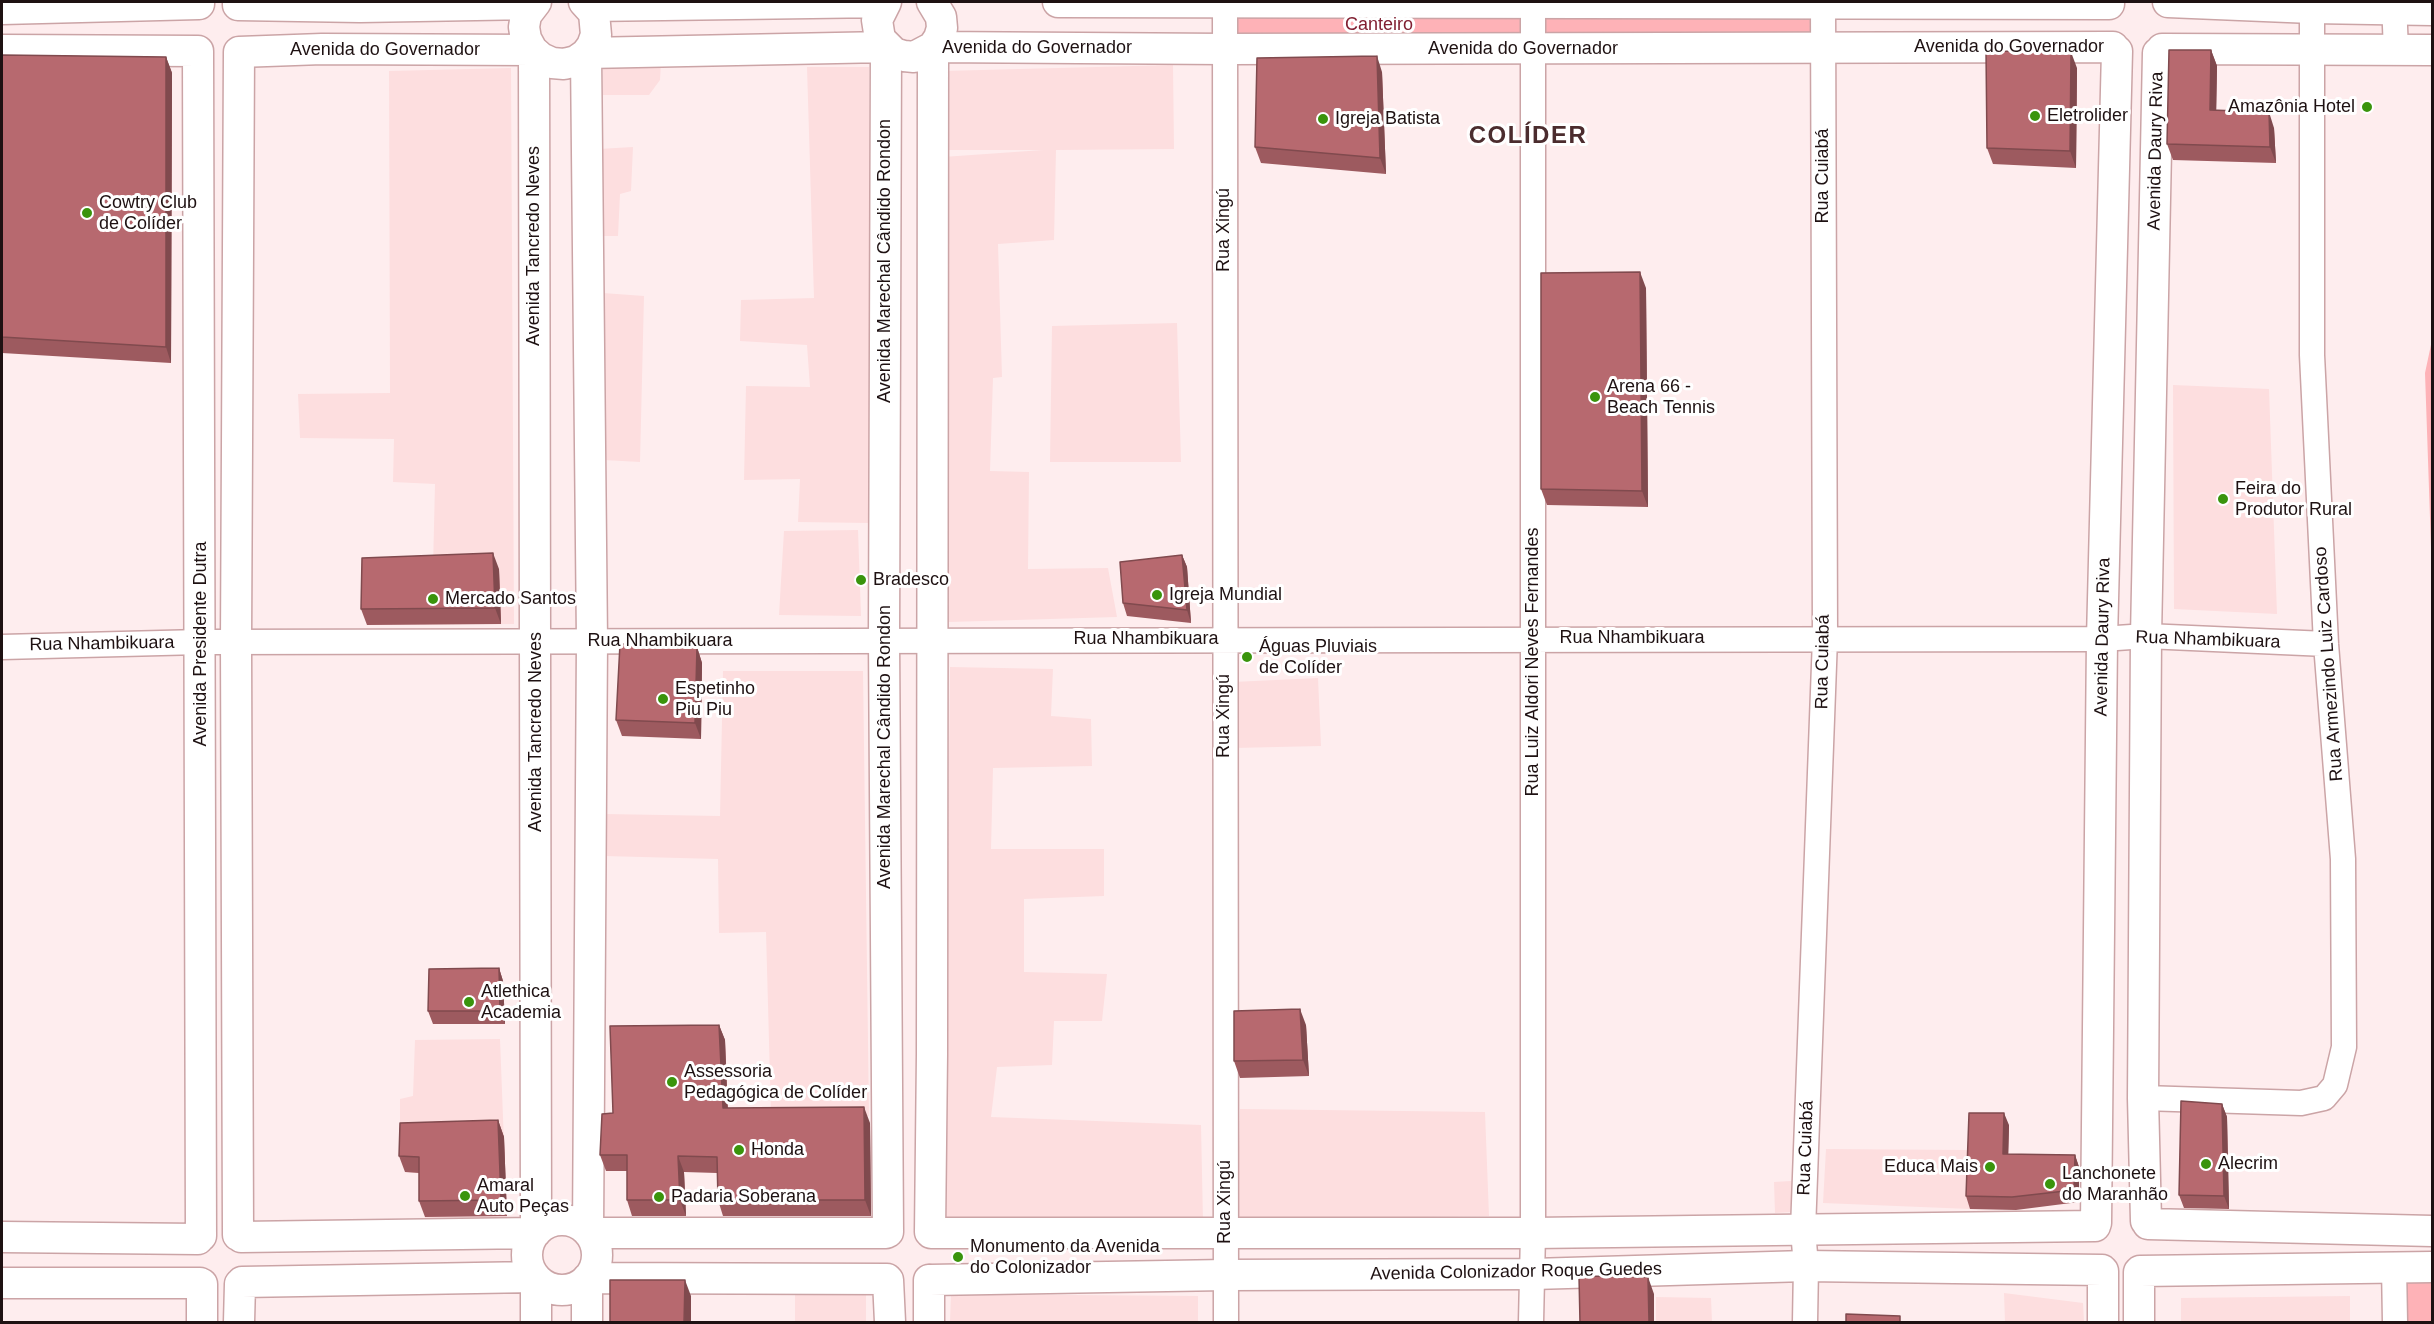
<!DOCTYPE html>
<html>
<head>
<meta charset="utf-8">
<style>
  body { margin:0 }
  #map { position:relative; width:2434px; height:1324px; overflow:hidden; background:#feedee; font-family:Helvetica,sans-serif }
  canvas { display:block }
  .frame { position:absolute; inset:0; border:3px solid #1e1112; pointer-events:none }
</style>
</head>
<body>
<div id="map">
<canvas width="2434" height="1324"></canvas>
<div class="frame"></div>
</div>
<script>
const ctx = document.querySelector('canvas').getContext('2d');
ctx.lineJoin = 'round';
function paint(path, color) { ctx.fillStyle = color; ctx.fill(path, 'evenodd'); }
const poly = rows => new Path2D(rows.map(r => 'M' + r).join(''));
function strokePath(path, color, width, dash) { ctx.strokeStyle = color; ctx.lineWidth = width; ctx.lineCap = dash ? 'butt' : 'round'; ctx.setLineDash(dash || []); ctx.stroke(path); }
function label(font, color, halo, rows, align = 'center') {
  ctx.font = font + ' Helvetica,sans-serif'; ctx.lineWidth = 6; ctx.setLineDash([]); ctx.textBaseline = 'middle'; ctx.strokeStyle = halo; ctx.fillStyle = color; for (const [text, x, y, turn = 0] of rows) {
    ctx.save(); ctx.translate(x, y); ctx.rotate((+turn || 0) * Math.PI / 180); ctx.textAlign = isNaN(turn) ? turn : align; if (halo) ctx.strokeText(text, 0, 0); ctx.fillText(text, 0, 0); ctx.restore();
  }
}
const built = poly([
  [603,59,661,62,660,80,649,95,603,95],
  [1173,65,1174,149,1056,150,1054,240,998,244,1002,377,993,378,990,471,1029,472,1028,569,1108,568,1117,617,949,622,943,157,1043,150,932,150,943,71],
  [807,67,869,67,869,523,798,522,800,479,744,480,746,386,810,387,807,345,740,341,741,300,814,298],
  [511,68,514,624,367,625,366,569,433,568,435,484,393,482,394,439,300,438,298,394,390,393,389,71],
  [633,147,631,191,620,194,618,236,598,236,599,149],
  [603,293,644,296,640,462,604,460],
  [1177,323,1181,462,1050,462,1052,326],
  [2173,385,2269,389,2277,614,2174,609],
  [858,530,861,616,779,615,784,531],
  [950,667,1053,669,1051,716,1091,719,1092,766,993,768,991,849,1104,849,1104,896,1024,899,1024,972,1107,974,1102,1021,1054,1021,1052,1065,997,1067,991,1117,1201,1125,1203,1222,944,1219],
  [723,671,863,671,869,1116,771,1114,766,932,719,933,718,859,604,856,605,814,720,816],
  [1318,678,1321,746,1234,748,1233,682],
  [500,1039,507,1222,425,1219,425,1174,405,1172,406,1139,400,1126,400,1099,413,1096,415,1040],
  [1240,1109,1485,1112,1489,1216,1237,1220],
  [1826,1149,1967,1150,1970,1209,1823,1203],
  [1791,1181,1791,1212,1775,1213,1774,1182],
  [795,1291,866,1292,866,1322,795,1322],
  [2004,1293,2083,1303,2084,1322,2005,1322],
  [951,1294,1198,1296,1198,1322,950,1322],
  [2350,1296,2350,1322,2181,1322,2181,1298],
  [1656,1297,1711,1298,1712,1322,1656,1322]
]);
const green = poly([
  [1226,2,1533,3,1532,48,1225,48],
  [1537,4,1823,4,1823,47,1537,48],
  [2432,340,2432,576,2425,373],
  [2406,1277,2432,1277,2432,1322,2406,1322]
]);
const minor = poly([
  [1225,2,1226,1322],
  [2394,2,2396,51],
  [2,647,201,642,2102,639,2146,636,2326,644],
  [2143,1098,2301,1103,2324,1098,2335,1085,2344,1047,2343,859,2326,644,2312,355,2312,8],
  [2394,1266,2395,1322],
  [1531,1322,1533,1233,1533,2],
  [1805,1322,1806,1266,1803,1230,1825,638,1823,2]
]);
const tertiary = poly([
  [238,2,238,5,360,7,533,4],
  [536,2,526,15,524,27,526,39,532,50,541,58,552,63,564,64,576,61,586,54,592,46,596,35,594,13,584,2],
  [886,2,877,20,880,39,894,53,904,56,914,57,933,47,939,38,942,28,941,17,932,2],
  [1058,2,2109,4],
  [2168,2,2312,8,2432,10],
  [589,6,885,2],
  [2,9,199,4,199,2],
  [2162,49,2432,50],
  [2,50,198,51,201,1236],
  [534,52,536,1232],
  [587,53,886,47,884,640,888,1232],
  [586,54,592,641,588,1231],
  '527 1255a35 35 0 1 1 70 0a35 35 0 1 1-70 0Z',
  [2146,1221,2143,1098,2146,636,2158,53],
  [2096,1223,2102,639,2117,51],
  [2148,1224,2432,1231],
  [930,1232,932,1054,933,47,1225,49,2113,47],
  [589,1233,886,1233],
  [931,1233,1533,1233,2095,1226],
  [238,1235,236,642,239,52,322,49,532,50],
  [2,1237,198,1239],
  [241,1237,534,1233],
  [2140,1271,2432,1267],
  [2139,1272,2139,1322],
  [588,1278,887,1279],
  [587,1279,587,1322],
  [888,1280,890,1322],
  [929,1280,929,1322],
  [930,1280,1226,1275,1533,1274,1806,1266,2102,1270],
  [242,1282,534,1277],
  [2,1283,200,1283],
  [202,1284,202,1322],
  [239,1322,240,1284],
  [536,1322,536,1280],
  [2103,1322,2103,1271]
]);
const wall = poly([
  [2211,50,2217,66,2216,110,2274,128,2276,163,2173,160,2167,144],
  [2,55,166,57,172,73,171,363,2,353],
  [2077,68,2076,168,1993,164,1987,148],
  [1382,72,1386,174,1261,163,1255,147],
  [1646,288,1648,507,1547,505,1541,489],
  [1182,555,1187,567,1191,623,1127,616,1123,603],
  [499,569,501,624,367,625,361,609],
  [697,647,702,663,701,739,622,736,616,720],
  [499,968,503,981,505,1024,433,1024,428,1011],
  [719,1025,725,1040,728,1108,870,1123,871,1216,723,1216,718,1200,717,1173,684,1172,686,1216,632,1216,627,1200,627,1171,606,1171,600,1155,613,1113],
  [1306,1025,1309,1076,1240,1078,1234,1061],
  [2222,1104,2227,1117,2229,1209,2184,1208,2179,1195],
  [498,1120,504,1137,507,1216,425,1217,419,1201,419,1173,405,1172,399,1156],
  [2009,1125,2008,1155,2075,1155,2079,1167,2079,1202,2016,1210,1970,1209,1966,1196]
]);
const shadedWall = poly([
  [2211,50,2217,66,2216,126,2210,110],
  [2071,52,2077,68,2076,168,2070,151],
  [1377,56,1382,72,1386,174,1380,158],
  [166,57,172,73,171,363,166,347],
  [2269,112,2274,128,2276,163,2270,147],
  [1640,272,1646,288,1648,507,1642,491],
  [493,553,499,569,501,624,495,608],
  [1182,555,1187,567,1191,623,1187,610],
  [697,647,702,663,701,739,695,723],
  [499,968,503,981,505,1024,500,1011],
  [1300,1009,1306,1025,1309,1076,1303,1060],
  [719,1025,725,1040,728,1124,723,1108],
  [2222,1104,2227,1117,2229,1209,2224,1196],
  [864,1107,870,1123,871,1216,865,1200],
  [2004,1113,2009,1125,2008,1167,2003,1154],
  [498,1120,504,1137,507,1216,501,1200],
  [2075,1155,2079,1167,2079,1202,2074,1190],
  [678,1156,684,1172,686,1216,680,1200],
  [1648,1277,1654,1294,1654,1323,1649,1323],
  [685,1280,691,1296,691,1323,684,1323]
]);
const building = poly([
  [2169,50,2211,50,2210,110,2269,112,2270,147,2167,144,2169,50],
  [1986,51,2071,52,2070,151,1987,148,1986,51],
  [2,55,166,57,166,347,2,337,2,55],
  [1377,56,1380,158,1255,147,1257,58,1377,56],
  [1640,272,1642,491,1541,489,1541,273,1640,272],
  [493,553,495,608,361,609,362,558,493,553],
  [1182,555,1187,610,1123,603,1120,562,1182,555],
  [620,644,697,647,695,723,616,720,620,644],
  [499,968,500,1011,428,1011,429,969,499,968],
  [1300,1009,1303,1060,1234,1061,1234,1011,1300,1009],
  [719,1025,723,1108,864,1107,865,1200,718,1200,717,1157,678,1156,680,1200,627,1200,627,1155,600,1155,602,1114,613,1113,610,1026,719,1025],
  [2181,1101,2222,1104,2224,1196,2179,1195,2181,1101],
  [1969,1113,2004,1113,2003,1154,2075,1155,2074,1190,2012,1197,1966,1196,1969,1113],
  [498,1120,501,1200,419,1201,419,1157,399,1156,400,1123,498,1120],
  [1579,1276,1648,1277,1649,1323,1580,1323,1579,1276],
  [610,1280,685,1280,684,1323,610,1323,610,1280],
  [1846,1314,1900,1316,1900,1323,1846,1323,1846,1314]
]);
const markers = [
  [2367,107,6,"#3a940c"],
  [2035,116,6,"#3a940c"],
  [1323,119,6,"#3a940c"],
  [87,213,6,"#3a940c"],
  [1595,397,6,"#3a940c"],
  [2223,499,6,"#3a940c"],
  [861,580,6,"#3a940c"],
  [1157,595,6,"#3a940c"],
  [433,599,6,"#3a940c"],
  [1247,657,6,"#3a940c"],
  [663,699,6,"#3a940c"],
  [469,1002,6,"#3a940c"],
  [672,1082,6,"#3a940c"],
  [739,1150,6,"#3a940c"],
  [2206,1164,6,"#3a940c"],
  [1990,1167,6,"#3a940c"],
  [2050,1184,6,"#3a940c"],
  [465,1196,6,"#3a940c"],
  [659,1197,6,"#3a940c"],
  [958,1257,6,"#3a940c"]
];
const parkNames = [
  ["Canteiro",1379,25]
];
const streetNames = [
  ["Avenida do Governador",2009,47],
  ["Avenida do Governador",1037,48],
  ["Avenida do Governador",1523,49],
  ["Avenida do Governador",385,50],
  ["Avenida Daury Riva",2156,151,-89],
  ["Rua Cuiabá",1823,176,-90],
  ["Rua Xingú",1224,230,-90],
  ["Avenida Tancredo Neves",534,246,-90],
  ["Avenida Marechal Cândido Rondon",885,261,-90],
  ["Avenida Daury Riva",2103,637,-89],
  ["Rua Nhambikuara",1632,638],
  ["Rua Nhambikuara",1146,639],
  ["Rua Nhambikuara",2208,640,2],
  ["Rua Nhambikuara",660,641],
  ["Rua Nhambikuara",102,644,-1],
  ["Avenida Presidente Dutra",201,644,-90],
  ["Rua Luiz Aldori Neves Fernandes",1533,662,-90],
  ["Rua Cuiabá",1823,662,-89],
  ["Rua Armezindo Luiz Cardoso",2329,664,-94],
  ["Rua Xingú",1224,716,-90],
  ["Avenida Tancredo Neves",536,732,-90],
  ["Avenida Marechal Cândido Rondon",885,747,-90],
  ["Rua Cuiabá",1806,1148,-88],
  ["Rua Xingú",1225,1202,-90],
  ["Avenida Colonizador Roque Guedes",1516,1272,-1]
];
const poiNames = [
  ["Amazônia Hotel",2355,107,"right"],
  ["Eletrolider",2047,116],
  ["Igreja Batista",1335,119],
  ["Cowtry Club",99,203],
  ["de Colíder",99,224],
  ["Arena 66 -",1607,387],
  ["Beach Tennis",1607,408],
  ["Feira do",2235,489],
  ["Produtor Rural",2235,510],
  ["Bradesco",873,580],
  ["Igreja Mundial",1169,595],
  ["Mercado Santos",445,599],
  ["Águas Pluviais",1259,647],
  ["de Colíder",1259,668],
  ["Espetinho",675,689],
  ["Piu Piu",675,710],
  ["Atlethica",481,992],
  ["Academia",481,1013],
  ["Assessoria",684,1072],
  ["Pedagógica de Colíder",684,1093],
  ["Honda",751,1150],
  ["Alecrim",2218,1164],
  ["Educa Mais",1978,1167,"right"],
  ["Lanchonete",2062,1174],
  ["do Maranhão",2062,1195],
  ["Amaral",477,1186],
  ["Auto Peças",477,1207],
  ["Padaria Soberana",671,1197],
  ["Monumento da Avenida",970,1247],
  ["do Colonizador",970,1268]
];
const districtNames = [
  ["COLÍDER",1528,136]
];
paint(built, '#fddedf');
paint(green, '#feb2b7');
strokePath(minor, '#cba4a6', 27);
strokePath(tertiary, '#cba4a6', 33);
strokePath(minor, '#fff', 24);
strokePath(tertiary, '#fff', 30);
paint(wall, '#9d5a5f');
paint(shadedWall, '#804a4e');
paint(building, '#b7696f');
strokePath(building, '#804a4e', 1.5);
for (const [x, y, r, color] of markers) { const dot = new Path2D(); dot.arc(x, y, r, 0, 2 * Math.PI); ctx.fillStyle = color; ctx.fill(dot); strokePath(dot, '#fff', 2); }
label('18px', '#812032', '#fff', parkNames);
label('18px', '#1e1112', '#fff', streetNames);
label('18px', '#1e1112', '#fff', poiNames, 'left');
ctx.letterSpacing = '1.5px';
label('bold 24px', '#4b2c2e', '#fff', districtNames);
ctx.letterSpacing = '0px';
</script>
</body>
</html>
